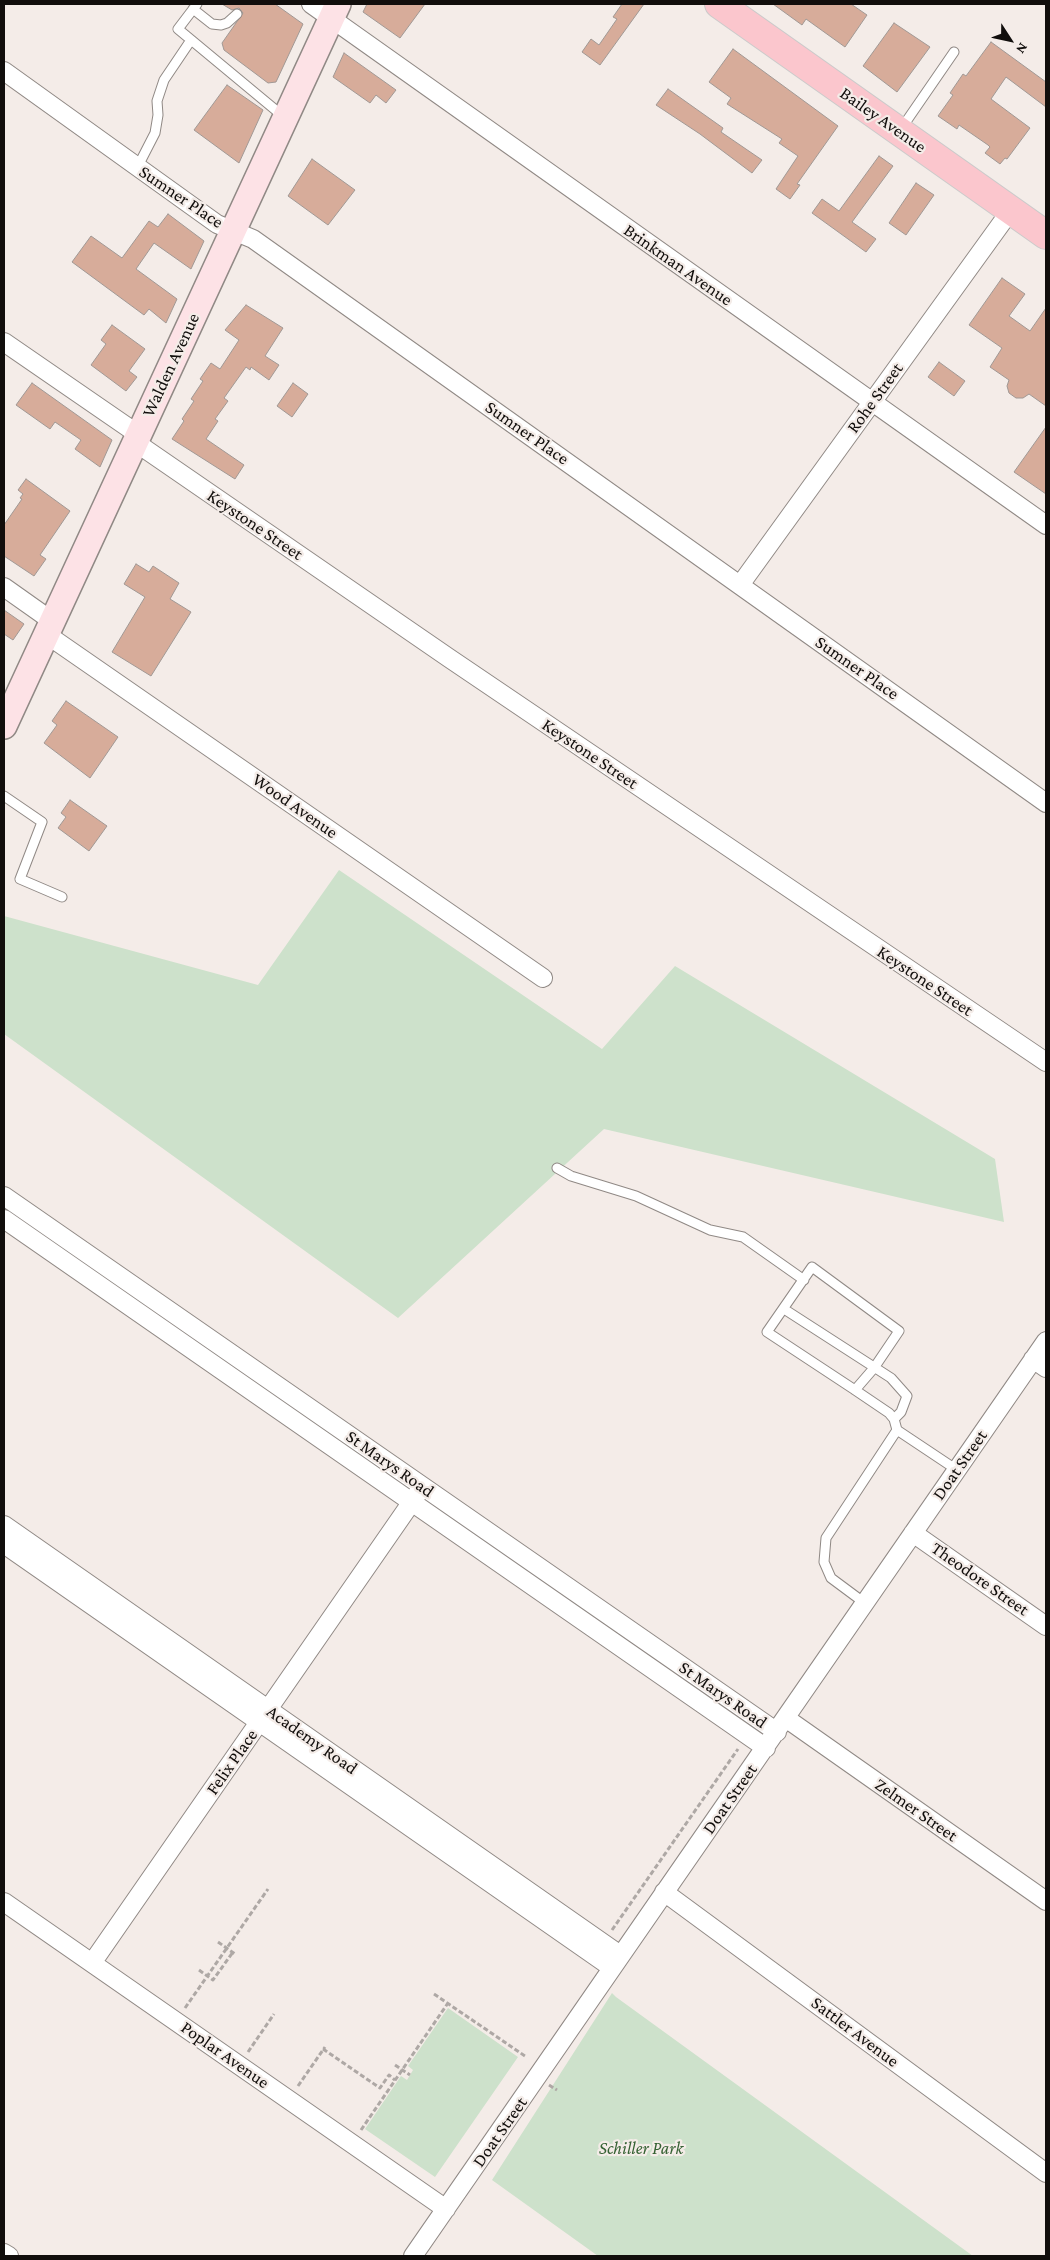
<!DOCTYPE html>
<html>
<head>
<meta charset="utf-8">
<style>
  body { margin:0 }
  #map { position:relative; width:1050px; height:2260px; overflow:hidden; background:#f4ece8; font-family:"Crimson Pro",serif }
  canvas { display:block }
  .frame { position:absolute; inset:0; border:5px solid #110e0c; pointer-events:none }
  .north { position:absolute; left:985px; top:15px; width:50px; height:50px; -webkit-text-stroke:4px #f4ece8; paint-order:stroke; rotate:125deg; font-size:14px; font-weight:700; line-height:20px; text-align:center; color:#110e0c }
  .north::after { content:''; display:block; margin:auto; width:18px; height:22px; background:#110e0c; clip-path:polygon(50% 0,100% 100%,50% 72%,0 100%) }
</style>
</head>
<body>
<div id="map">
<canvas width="1050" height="2260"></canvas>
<div class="frame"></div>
<div class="north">N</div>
</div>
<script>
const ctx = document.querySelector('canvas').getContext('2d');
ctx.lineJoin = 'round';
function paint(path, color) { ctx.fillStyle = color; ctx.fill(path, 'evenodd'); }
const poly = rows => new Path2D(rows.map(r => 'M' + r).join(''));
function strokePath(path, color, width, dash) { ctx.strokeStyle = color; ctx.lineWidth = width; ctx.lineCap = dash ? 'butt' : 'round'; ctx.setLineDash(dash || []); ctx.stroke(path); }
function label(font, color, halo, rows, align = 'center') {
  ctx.font = font + ' "Crimson Pro",serif'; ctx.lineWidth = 4.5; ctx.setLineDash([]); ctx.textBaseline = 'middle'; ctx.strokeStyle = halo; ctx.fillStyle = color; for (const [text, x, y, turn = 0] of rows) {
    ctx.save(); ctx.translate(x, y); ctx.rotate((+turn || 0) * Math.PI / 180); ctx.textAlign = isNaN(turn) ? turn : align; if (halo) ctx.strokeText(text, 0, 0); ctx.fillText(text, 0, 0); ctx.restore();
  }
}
const green = poly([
  [339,870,602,1049,675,966,995,1159,1004,1222,604,1129,398,1318,4,1034,4,916,258,985],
  [612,1993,616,1997,973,2256,598,2256,492,2180],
  [448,2008,518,2057,435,2177,365,2129,401,2076,407,2080,413,2070,408,2066]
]);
const building = poly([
  [222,4,275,4,303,24,276,82,268,83,224,50,222,43,243,13,239,8,232,10,222,4],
  [367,4,425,4,400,38,363,12,367,4],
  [622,4,644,4,600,65,582,52,591,39,599,45,617,19,613,17,622,4],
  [773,4,851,4,867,15,845,47,806,19,802,25,773,4],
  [894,23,930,47,897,92,863,66,894,23],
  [991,42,1046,82,1046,107,1006,77,991,99,1030,128,1007,159,1005,158,1000,164,985,153,990,147,988,145,959,125,957,129,938,116,953,95,950,93,963,74,966,76,991,42],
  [733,49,838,126,797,184,800,185,790,199,776,189,798,156,779,143,782,139,727,104,731,98,709,82,733,49],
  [344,53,396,90,386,103,376,95,370,103,333,77,344,53],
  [227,85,263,110,239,163,194,130,227,85],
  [668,89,723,128,721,132,762,160,752,173,700,134,656,105,668,89],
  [879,156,893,166,852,222,876,239,866,252,812,213,822,199,839,211,879,156],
  [312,159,355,190,328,225,288,196,312,159],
  [916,183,934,195,906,235,889,223,916,183],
  [168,214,204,241,191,269,154,243,136,269,177,299,166,323,149,309,144,315,72,262,91,236,122,258,149,221,158,227,168,214],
  [1002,278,1025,294,1009,316,1030,331,1046,308,1046,406,1029,394,1023,398,1016,398,1009,393,1007,386,1009,380,990,367,1002,348,969,325,1002,278],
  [246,305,283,328,265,356,279,365,269,380,251,367,250,370,246,367,224,398,228,401,215,419,218,421,206,439,244,465,235,479,172,439,184,421,182,419,194,401,191,399,203,381,200,379,211,363,220,369,239,340,225,330,246,305],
  [112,325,145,349,129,371,137,377,126,391,91,365,106,344,101,340,112,325],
  [939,362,965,381,954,396,928,377,939,362],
  [32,383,112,440,100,467,75,449,81,440,55,422,50,429,16,405,32,383],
  [293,383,308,394,292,417,277,406,293,383],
  [1046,427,1046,494,1014,472,1046,427],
  [26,479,70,511,40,555,46,559,34,576,4,556,4,525,22,499,20,498,23,494,18,490,26,479],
  [136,564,149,572,153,566,179,583,170,599,191,612,151,676,112,652,145,597,124,584,136,564],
  [4,610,24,624,13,640,4,634,4,610],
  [66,701,118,737,90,778,44,743,57,725,52,721,66,701],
  [70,800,107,826,89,851,58,828,66,817,61,813,70,800]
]);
const path = poly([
  [612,1930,738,1749],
  [218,1942,235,1954],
  [199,1970,213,1980,233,1952],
  [434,1994,525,2056],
  [185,2008,268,1889],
  [323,2049,380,2088,389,2075,395,2080],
  [248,2052,274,2014],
  [395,2065,410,2075],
  [549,2085,557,2090],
  [298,2086,325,2047],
  [361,2130,448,2003]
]);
const lane = poly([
  [197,4,178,29,284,117],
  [193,9,212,24,221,25,227,23,237,14],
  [901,129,954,52],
  [137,168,155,133,158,115,157,101,164,80,191,40],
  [4,796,42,822,20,879,62,897],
  [557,1168,571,1176,636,1196,710,1230,743,1237,804,1280],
  [784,1309,891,1378,907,1396,901,1412,894,1419],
  [855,1390,767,1332,812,1267,899,1331,874,1368,855,1390,889,1413,894,1419,897,1430],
  [866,1604,831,1578,824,1562,826,1538,897,1430,957,1470]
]);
const street = poly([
  [311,4,1046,525],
  [4,71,217,224,253,239,1046,803],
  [4,342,139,435],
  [135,442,449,658,1046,1062],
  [740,585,1011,210],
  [4,587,52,621],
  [46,634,543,978],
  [4,1196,777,1732],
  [4,1219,766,1748],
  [1033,1359,1046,1368],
  [4,1525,620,1955],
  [913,1533,1046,1626],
  [4,1544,611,1967],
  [787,1719,1046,1901],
  [664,1892,1046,2173],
  [4,1902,446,2209],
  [92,1963,418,1493],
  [4,2253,9,2256],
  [413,2256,1046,1341]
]);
const secondary = poly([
  [4,726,338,4]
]);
const primary = poly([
  [719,4,1046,235]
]);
const streetNames = [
  ["Bailey Avenue",883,120,35],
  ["Sumner Place",181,197,34],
  ["Brinkman Avenue",678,265,35],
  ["Walden Avenue",171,365,-65],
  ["Rohe Street",875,398,-54],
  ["Sumner Place",527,433,35],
  ["Keystone Street",255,525,34],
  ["Sumner Place",857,668,35],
  ["Keystone Street",590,754,34],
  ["Wood Avenue",295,806,35],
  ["Keystone Street",925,981,34],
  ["St Marys Road",390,1464,35],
  ["Doat Street",960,1465,-55],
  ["Theodore Street",980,1579,35],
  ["St Marys Road",723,1695,35],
  ["Academy Road",312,1740,35],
  ["Felix Place",232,1762,-55],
  ["Doat Street",730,1799,-55],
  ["Zelmer Street",916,1810,35],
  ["Sattler Avenue",855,2032,37],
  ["Poplar Avenue",225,2055,35],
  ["Doat Street",500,2132,-55]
];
const parkNames = [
  ["Schiller Park",641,2148]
];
paint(green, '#cde1cb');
paint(building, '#d7ac9a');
strokePath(building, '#a09894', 1);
strokePath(lane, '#908985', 11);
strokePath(street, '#908985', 20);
strokePath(secondary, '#908985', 28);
strokePath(primary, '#cbcaca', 30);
strokePath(path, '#aea8a5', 3, [5, 2.5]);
strokePath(lane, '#fff', 9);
strokePath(street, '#fff', 18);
strokePath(secondary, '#fde2e6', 25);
strokePath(primary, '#fbc6cd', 28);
label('18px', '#110e0c', '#f4ece8', streetNames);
label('italic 18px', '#366234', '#f4ece8', parkNames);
</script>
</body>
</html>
